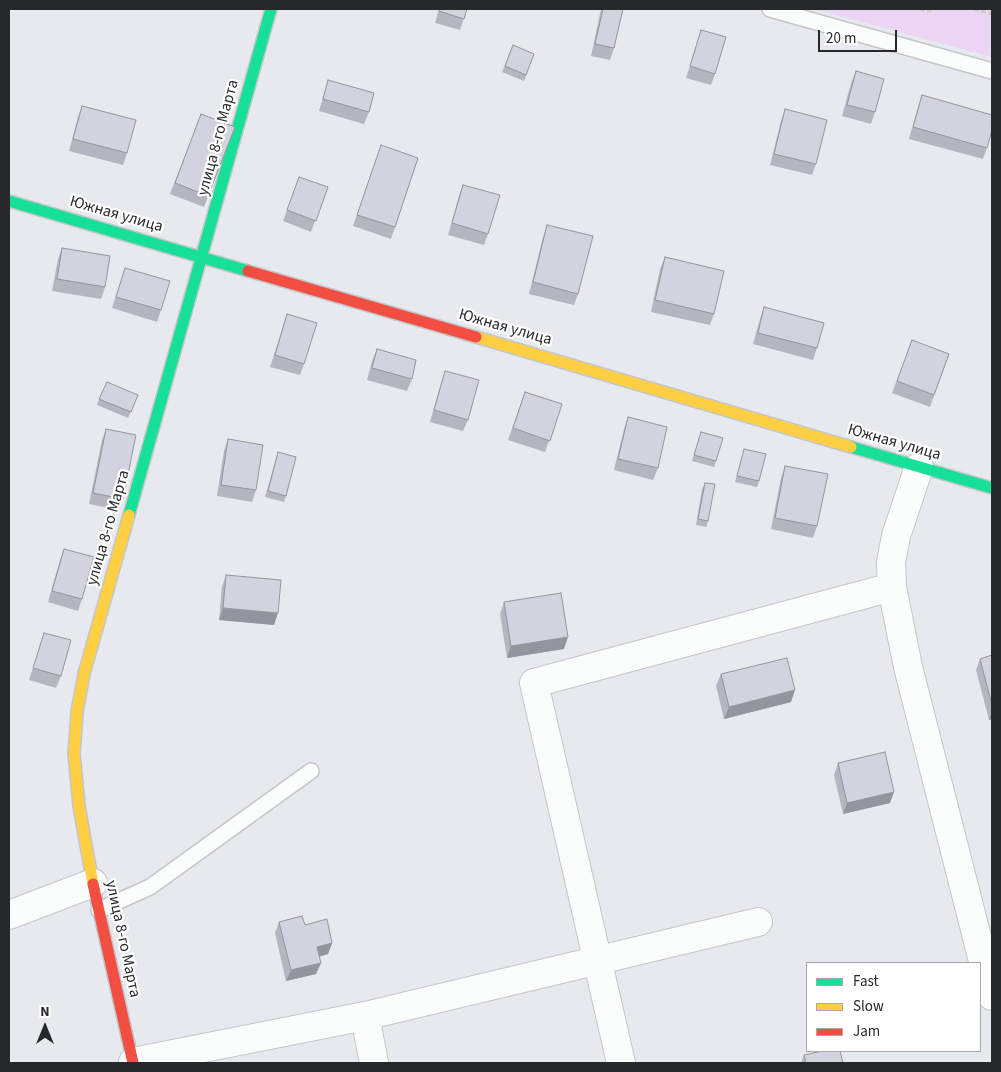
<!DOCTYPE html>
<html>
<head>
<meta charset="utf-8">
<style>
  body { margin:0 }
  #map { position:relative; width:1001px; height:1072px; overflow:hidden; background:#e6e9ed; font-family:"Source Sans 3",sans-serif }
  canvas { display:block }
  .frame { position:absolute; inset:0; border:10px solid #26282b; pointer-events:none }
  .legend { position:absolute; left:806px; top:962px; width:175px; height:90px; box-sizing:border-box; background:#fff; border:1px solid #a8a9aa; margin:0; padding:6px 9px; list-style:none; font-size:15px; color:#26282b }
  .legend li { display:flex; align-items:center; gap:10px; height:25px }
  .legend b { width:25px; border:1px solid #a8a9aa }
  .north { position:absolute; left:20px; top:1002px; width:50px; height:50px; -webkit-text-stroke:4px #fff; paint-order:stroke; rotate:0deg; font-size:14px; font-weight:700; line-height:20px; text-align:center; color:#26282b }
  .north::after { content:''; display:block; margin:auto; width:18px; height:22px; background:#26282b; clip-path:polygon(50% 0,100% 100%,50% 72%,0 100%) }
  .scale { position:absolute; left:818px; top:30px; width:79px; height:22px; box-sizing:border-box; border:2px solid #26282b; border-top:0; padding-left:6px; font-size:15px; line-height:18px; white-space:nowrap; color:#26282b; -webkit-text-stroke:4px #fff; paint-order:stroke }
</style>
</head>
<body>
<div id="map">
<canvas width="1001" height="1072"></canvas>
<div class="frame"></div>
<ul class="legend">
<li><b style="height:6px;background:#16e098"></b>Fast</li>
<li><b style="height:6px;background:#ffcf43"></b>Slow</li>
<li><b style="height:6px;background:#f24e42"></b>Jam</li>
</ul>
<div class="north">N</div>
<div class="scale">20 m</div>
</div>
<script>
const ctx = document.querySelector('canvas').getContext('2d');
ctx.lineJoin = 'round';
function paint(path, color) { ctx.fillStyle = color; ctx.fill(path, 'evenodd'); }
const poly = rows => new Path2D(rows.map(r => 'M' + r).join(''));
function strokePath(path, color, width, dash) { ctx.strokeStyle = color; ctx.lineWidth = width; ctx.lineCap = dash ? 'butt' : 'round'; ctx.setLineDash(dash || []); ctx.stroke(path); }
function label(font, color, halo, rows, align = 'center') {
  ctx.font = font + ' "Source Sans 3",sans-serif'; ctx.lineWidth = 4.5; ctx.setLineDash([]); ctx.textBaseline = 'middle'; ctx.strokeStyle = halo; ctx.fillStyle = color; for (const [text, x, y, turn = 0] of rows) {
    ctx.save(); ctx.translate(x, y); ctx.rotate((+turn || 0) * Math.PI / 180); ctx.textAlign = isNaN(turn) ? turn : align; if (halo) ctx.strokeText(text, 0, 0); ctx.fillText(text, 0, 0); ctx.restore();
  }
}
const green = poly([
  [814,9,992,9,992,57]
]);
const path = poly([
  [920,9,926,11,936,9],
  [974,9,992,14]
]);
const lane = poly([
  [770,9,992,71],
  [99,910,150,887,311,771]
]);
const street = poly([
  [892,587,908,667,992,996],
  [9,915,93,883],
  [365,1016,374,1063],
  [133,1062,365,1016,758,922],
  [621,1063,534,683,892,587,891,562,896,536,919,467]
]);
const fast = poly([
  [9,201,248,271],
  [851,447,992,488],
  [129,515,271,9]
]);
const slow = poly([
  [476,337,851,447],
  [93,884,79,806,74,754,77,712,84,674,129,515]
]);
const jam = poly([
  [248,271,476,337],
  [93,884,133,1063]
]);
const wall = poly([
  [439,9,467,9,460,30,435,23],
  [601,9,623,9,614,48,610,60,591,56],
  [701,30,715,74,711,85,686,78],
  [513,45,534,54,524,81,502,72],
  [856,71,875,112,871,124,842,116,851,83],
  [328,80,369,112,364,124,319,111],
  [922,95,987,148,983,159,909,139,918,107],
  [82,106,127,153,123,165,69,151,78,117],
  [785,109,816,164,812,175,770,165,781,121],
  [201,114,235,127,204,207,170,194],
  [381,145,395,227,391,239,353,226],
  [299,177,328,187,311,232,283,221],
  [463,185,488,234,484,245,448,235,459,196],
  [547,225,578,294,574,305,529,294,543,237],
  [62,248,105,287,101,299,52,291,58,259],
  [665,257,714,314,710,325,651,312,660,269],
  [125,268,161,310,157,322,112,308],
  [764,307,817,348,813,360,753,344,760,319],
  [287,314,304,364,300,375,270,367],
  [912,340,949,354,930,407,892,393],
  [377,349,412,379,407,391,367,380,372,361],
  [445,371,468,420,463,431,430,422,441,383],
  [525,392,562,404,545,452,508,440],
  [138,395,128,418,97,405,99,399],
  [628,417,658,468,653,480,614,470,624,429],
  [106,429,123,499,119,510,89,504,102,440],
  [701,432,716,461,714,467,692,461],
  [228,439,256,490,252,502,217,496,224,451],
  [744,449,759,481,757,487,735,482],
  [278,452,286,496,284,502,265,497],
  [785,466,817,526,813,538,771,529,781,478],
  [705,483,708,521,706,527,696,525,702,489],
  [64,549,82,599,78,611,48,602,60,560],
  [226,575,274,625,219,620,222,587],
  [504,602,564,649,507,658,500,614],
  [44,633,61,676,56,688,29,680],
  [992,655,992,719,989,720,976,670,980,659],
  [721,674,791,702,724,719,716,686],
  [838,763,890,803,843,814,834,775],
  [279,922,305,925,332,943,328,954,319,957,316,974,286,981,275,933],
  [804,1055,843,1063,801,1063]
]);
const shadedWall = poly([
  [223,608,278,613,274,625,219,620],
  [568,637,564,649,507,658,511,646],
  [795,690,791,702,724,719,729,707],
  [992,711,992,719,989,720],
  [894,792,890,803,843,814,847,803],
  [332,943,328,954,312,958,317,947],
  [321,963,316,974,286,981,291,970]
]);
const building = poly([
  [440,9,467,9,464,19,439,11,440,9],
  [603,9,623,9,614,48,595,44,603,9],
  [701,30,726,37,715,74,690,66,701,30],
  [513,45,534,54,526,75,505,66,513,45],
  [856,71,884,79,875,112,847,105,856,71],
  [328,80,374,93,369,112,323,99,328,80],
  [922,95,992,115,992,130,987,148,913,127,922,95],
  [82,106,136,120,127,153,73,139,82,106],
  [785,109,827,120,816,164,774,154,785,109],
  [201,114,235,127,208,196,175,183,201,114],
  [381,145,418,158,395,227,357,215,381,145],
  [299,177,328,187,316,221,287,210,299,177],
  [463,185,500,195,488,234,452,223,463,185],
  [547,225,593,236,578,294,533,282,547,225],
  [62,248,110,256,105,287,57,279,62,248],
  [665,257,724,271,714,314,655,300,665,257],
  [125,268,170,281,161,310,116,297,125,268],
  [764,307,824,323,817,348,758,333,764,307],
  [287,314,317,323,304,364,275,355,287,314],
  [912,340,949,354,934,395,897,381,912,340],
  [377,349,416,360,412,379,372,368,377,349],
  [445,371,479,380,468,420,434,410,445,371],
  [107,382,138,395,131,412,99,399,107,382],
  [525,392,562,404,550,441,513,428,525,392],
  [628,417,667,427,658,468,618,459,628,417],
  [106,429,136,435,123,499,93,493,106,429],
  [701,432,723,438,716,461,694,455,701,432],
  [228,439,263,445,256,490,221,485,228,439],
  [744,449,766,454,759,481,737,476,744,449],
  [278,452,296,457,286,496,268,491,278,452],
  [785,466,828,474,817,526,775,518,785,466],
  [705,483,715,484,708,521,698,519,705,483],
  [64,549,94,557,82,599,52,591,64,549],
  [226,575,281,580,278,613,223,608,226,575],
  [561,593,568,637,511,646,504,602,561,593],
  [44,633,71,640,61,676,33,668,44,633],
  [992,655,992,705,980,659,992,655],
  [787,658,795,690,729,707,721,674,787,658],
  [885,752,894,792,847,803,838,763,885,752],
  [302,916,305,925,327,919,332,943,317,947,321,963,291,970,279,922,302,916],
  [822,1051,840,1051,843,1063,806,1063,804,1055,822,1051]
]);
const streetNames = [
  ["улица 8-го Марта",219,138,-75],
  ["Южная улица",116,215,16],
  ["Южная улица",505,328,16],
  ["Южная улица",894,443,16],
  ["улица 8-го Марта",109,528,-74],
  ["улица 8-го Марта",122,939,78]
];
paint(green, '#ebd4f4');
strokePath(lane, '#c4c6ca', 18);
strokePath(street, '#c4c6ca', 30);
strokePath(fast, '#c4c6ca', 14);
strokePath(slow, '#c4c6ca', 14);
strokePath(jam, '#c4c6ca', 14);
strokePath(path, '#c7c9ca', 3, [5, 2.5]);
strokePath(lane, '#fbfcfc', 15);
strokePath(street, '#fbfcfc', 28);
strokePath(fast, '#16e098', 11);
strokePath(slow, '#ffcf43', 11);
strokePath(jam, '#f24e42', 11);
paint(wall, '#b5b5c0');
paint(shadedWall, '#94949c');
paint(building, '#d3d3df');
strokePath(building, '#94949c', 1);
label('16px', '#26282b', '#fff', streetNames);
</script>
</body>
</html>
